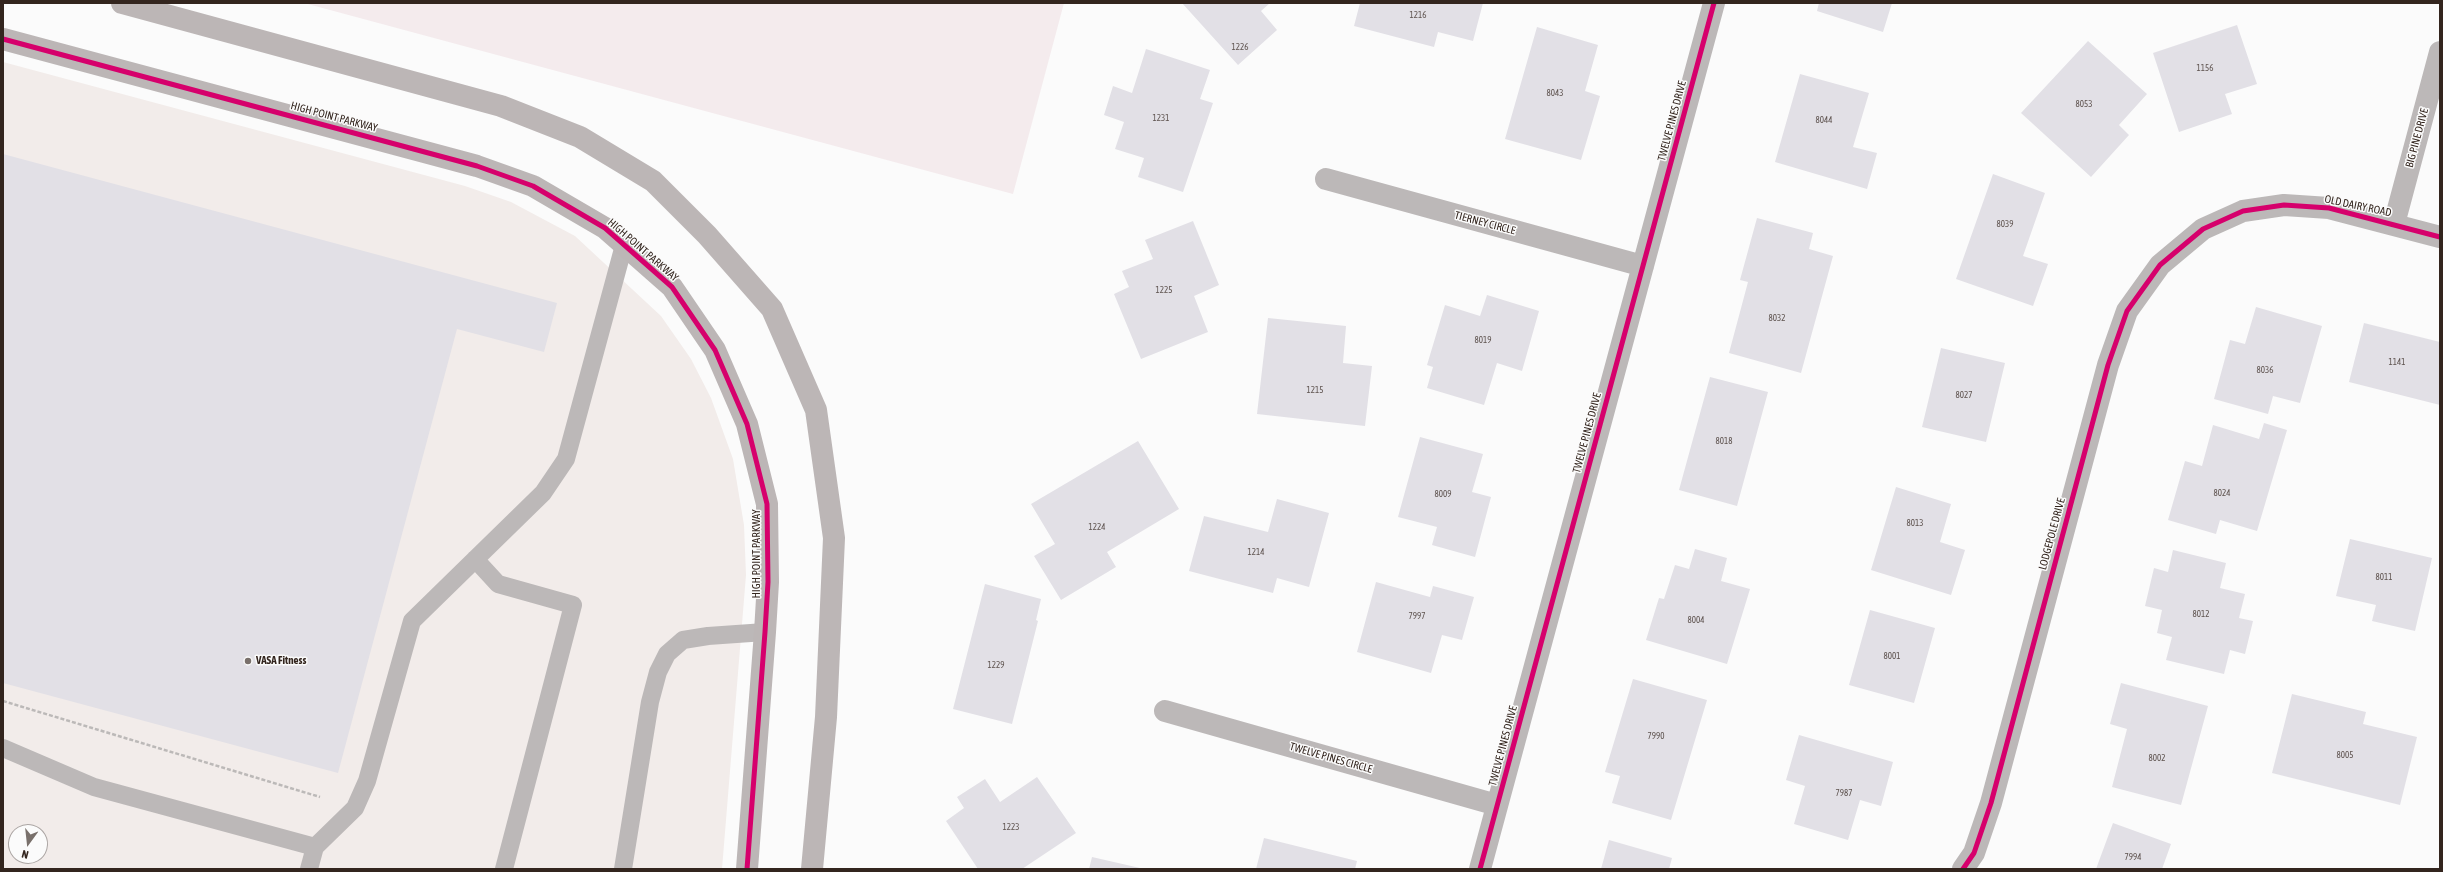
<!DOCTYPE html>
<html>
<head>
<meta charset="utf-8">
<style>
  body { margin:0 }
  #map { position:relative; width:2443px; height:872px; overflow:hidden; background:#fbfbfb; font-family:"Asap Condensed",sans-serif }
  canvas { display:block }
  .frame { position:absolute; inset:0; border:4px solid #33251e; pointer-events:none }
  .north { position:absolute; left:8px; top:824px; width:40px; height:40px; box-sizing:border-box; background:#fbfbfb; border:1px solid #aba5a3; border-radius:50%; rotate:195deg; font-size:11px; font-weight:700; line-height:16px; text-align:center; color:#33251e }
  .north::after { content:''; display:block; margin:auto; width:14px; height:18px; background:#79706b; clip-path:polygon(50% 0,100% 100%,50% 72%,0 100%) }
</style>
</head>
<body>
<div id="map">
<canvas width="2443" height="872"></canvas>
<div class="frame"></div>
<div class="north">N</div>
</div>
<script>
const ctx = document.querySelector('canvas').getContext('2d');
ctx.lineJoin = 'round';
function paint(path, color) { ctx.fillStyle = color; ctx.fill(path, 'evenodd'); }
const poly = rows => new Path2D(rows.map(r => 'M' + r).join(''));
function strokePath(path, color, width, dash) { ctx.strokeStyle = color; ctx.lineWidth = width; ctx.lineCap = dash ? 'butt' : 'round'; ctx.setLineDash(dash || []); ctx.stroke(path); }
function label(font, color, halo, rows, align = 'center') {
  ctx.font = font + ' "Asap Condensed",sans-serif'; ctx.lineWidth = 3; ctx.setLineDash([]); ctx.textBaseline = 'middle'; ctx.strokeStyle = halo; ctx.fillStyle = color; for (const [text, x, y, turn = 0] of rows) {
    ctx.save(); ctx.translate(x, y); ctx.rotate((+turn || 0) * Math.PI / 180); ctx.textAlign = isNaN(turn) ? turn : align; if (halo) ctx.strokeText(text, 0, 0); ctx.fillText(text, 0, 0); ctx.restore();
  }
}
const built = poly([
  [3,62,465,186,511,202,575,236,661,316,691,359,711,398,733,459,744,525,746,575,722,869,3,869],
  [16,832,40,832,40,856,16,856]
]);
const medical = poly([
  [304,3,1064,3,1013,194]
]);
const building = poly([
  [1182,3,1270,3,1261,11,1277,30,1238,65],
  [1360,3,1483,3,1473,41,1438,32,1434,47,1354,26],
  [1819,3,1892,3,1883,32,1817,11],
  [2237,25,2257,84,2225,94,2232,114,2179,132,2153,53],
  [1537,27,1598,45,1585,91,1600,96,1581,160,1505,139],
  [2088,41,2147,94,2119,125,2129,135,2091,177,2021,113],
  [1146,49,1210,70,1200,99,1213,103,1183,192,1138,177,1144,158,1115,149,1124,122,1104,115,1113,86,1132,93],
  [1800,74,1869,93,1853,147,1877,153,1867,189,1775,162],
  [3,154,557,303,544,352,457,329,338,773,3,683],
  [1993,174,2045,193,2023,256,2048,264,2033,306,1956,279],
  [1757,218,1813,233,1809,249,1833,256,1801,373,1729,353,1748,282,1740,280],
  [1193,221,1219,285,1194,296,1208,332,1141,359,1114,294,1129,287,1122,271,1153,259,1145,240],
  [1487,295,1539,311,1522,371,1497,363,1484,405,1427,388,1433,367,1427,365,1445,305,1480,316],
  [2256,307,2322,326,2300,403,2273,396,2268,414,2214,399,2230,340,2245,344],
  [1268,318,1346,326,1343,363,1372,366,1365,426,1257,414],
  [2364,323,2440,342,2440,405,2349,382],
  [1941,348,2005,363,1986,442,1922,427],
  [1710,377,1768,392,1737,506,1679,490],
  [2264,423,2287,430,2257,531,2220,520,2216,534,2168,520,2185,461,2202,466,2213,425,2259,439],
  [1420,437,1483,454,1472,492,1491,497,1475,557,1432,545,1437,527,1398,517],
  [1138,441,1179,509,1107,552,1116,567,1061,600,1034,556,1055,544,1031,504],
  [1896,487,1951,504,1940,542,1965,550,1951,595,1871,570],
  [1277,499,1329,513,1309,587,1277,578,1273,593,1189,571,1204,516,1268,532],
  [2350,539,2432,558,2415,631,2372,621,2376,605,2336,596],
  [1695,549,1727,558,1721,581,1750,589,1727,664,1646,640,1659,598,1664,599,1675,565,1689,569],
  [2173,550,2226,563,2220,588,2245,594,2239,618,2253,621,2245,654,2230,650,2224,674,2166,660,2172,637,2157,633,2162,610,2145,606,2154,568,2168,572],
  [1376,582,1430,597,1433,586,1474,597,1462,640,1442,635,1431,673,1357,652],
  [985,584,1041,599,1036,620,1038,621,1012,724,953,709],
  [1870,610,1935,628,1914,703,1849,685],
  [1633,679,1707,700,1671,820,1612,803,1620,776,1605,772],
  [2121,683,2208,706,2181,805,2112,787,2127,729,2110,724],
  [2292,694,2366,712,2363,724,2417,737,2400,805,2272,773],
  [1799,735,1893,762,1881,806,1860,800,1848,840,1794,824,1805,786,1786,780],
  [1037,777,1076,833,1022,869,978,869,946,821,964,808,957,797,985,779,1000,802],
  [2113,823,2171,844,2162,869,2096,869],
  [1264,838,1357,861,1355,869,1256,869],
  [1609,840,1672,858,1669,869,1601,869],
  [1092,857,1140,868,1140,869,1089,869]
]);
const path = poly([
  [3,701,320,797]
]);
const lane = poly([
  [475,559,498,584,573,605,504,869],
  [3,748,94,787,315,847,309,869],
  [315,847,355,808,367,781,412,621,543,493,566,459,624,245],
  [623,869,650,702,658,672,667,654,683,640,708,636,765,632]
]);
const street = poly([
  [1326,179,1643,266],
  [2394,224,2440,52],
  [1165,711,1497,805],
  [1480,869,1714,3],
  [1963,869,1974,853,1991,803,2108,365,2127,311,2160,265,2203,229,2243,211,2284,205,2329,208,2440,237]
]);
const secondary = poly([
  [122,3,501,106,580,137,653,181,707,235,772,309,816,410,834,538,826,717,812,869],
  [3,39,477,166,533,186,605,228,672,287,715,350,747,424,767,504,768,582,765,632,747,869]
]);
const cycleway = poly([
  [3,39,477,166,533,186,605,228,672,287,715,350,747,424,767,504,768,582,765,632,747,869],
  [1480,869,1714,3],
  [1963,869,1974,853,1991,803,2108,365,2127,311,2160,265,2203,229,2243,211,2284,205,2329,208,2440,237]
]);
const markers = [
  [248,661,4,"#79706b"]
];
const numberNames = [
  ["1216",1418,15],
  ["1226",1240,47],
  ["1156",2205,68],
  ["8043",1555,93],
  ["8053",2084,104],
  ["1231",1161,118],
  ["8044",1824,120],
  ["8039",2005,224],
  ["1225",1164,290],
  ["8032",1777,318],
  ["8019",1483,340],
  ["1141",2397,362],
  ["8036",2265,370],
  ["1215",1315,390],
  ["8027",1964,395],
  ["8018",1724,441],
  ["8024",2222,493],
  ["8009",1443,494],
  ["8013",1915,523],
  ["1224",1097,527],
  ["1214",1256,552],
  ["8011",2384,577],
  ["8012",2201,614],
  ["7997",1417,616],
  ["8004",1696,620],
  ["8001",1892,656],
  ["1229",996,665],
  ["7990",1656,736],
  ["8005",2345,755],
  ["8002",2157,758],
  ["7987",1844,793],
  ["1223",1011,827],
  ["7994",2133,857]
];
const streetNames = [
  ["HIGH POINT PARKWAY",334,117,15],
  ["TWELVE PINES DRIVE",1672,121,-75],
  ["BIG PINE DRIVE",2417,138,-75],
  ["OLD DAIRY ROAD",2358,206,12],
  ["TIERNEY CIRCLE",1485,223,15],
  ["HIGH POINT PARKWAY",643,250,41],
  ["TWELVE PINES DRIVE",1587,433,-75],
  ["LODGEPOLE DRIVE",2052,534,-75],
  ["HIGH POINT PARKWAY",757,554,-90],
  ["TWELVE PINES DRIVE",1503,746,-75],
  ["TWELVE PINES CIRCLE",1331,758,16]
];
const poiNames = [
  ["VASA Fitness",256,661]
];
paint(built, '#f2ecea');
paint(medical, '#f4ebed');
paint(building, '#e2e0e6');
strokePath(path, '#bcb9b8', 2.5, [4, 2]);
strokePath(lane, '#bcb8b8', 18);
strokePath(street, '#bcb8b8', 22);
strokePath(secondary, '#bcb6b6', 22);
strokePath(cycleway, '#d6006c', 5);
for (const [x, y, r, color] of markers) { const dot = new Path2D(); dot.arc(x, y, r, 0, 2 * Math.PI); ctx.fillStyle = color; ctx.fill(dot); strokePath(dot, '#fbfbfb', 1.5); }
label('9px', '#5f5450', null, numberNames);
label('11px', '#33251e', '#fbfbfb', streetNames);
label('bold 11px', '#33251e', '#fbfbfb', poiNames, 'left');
</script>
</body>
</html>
